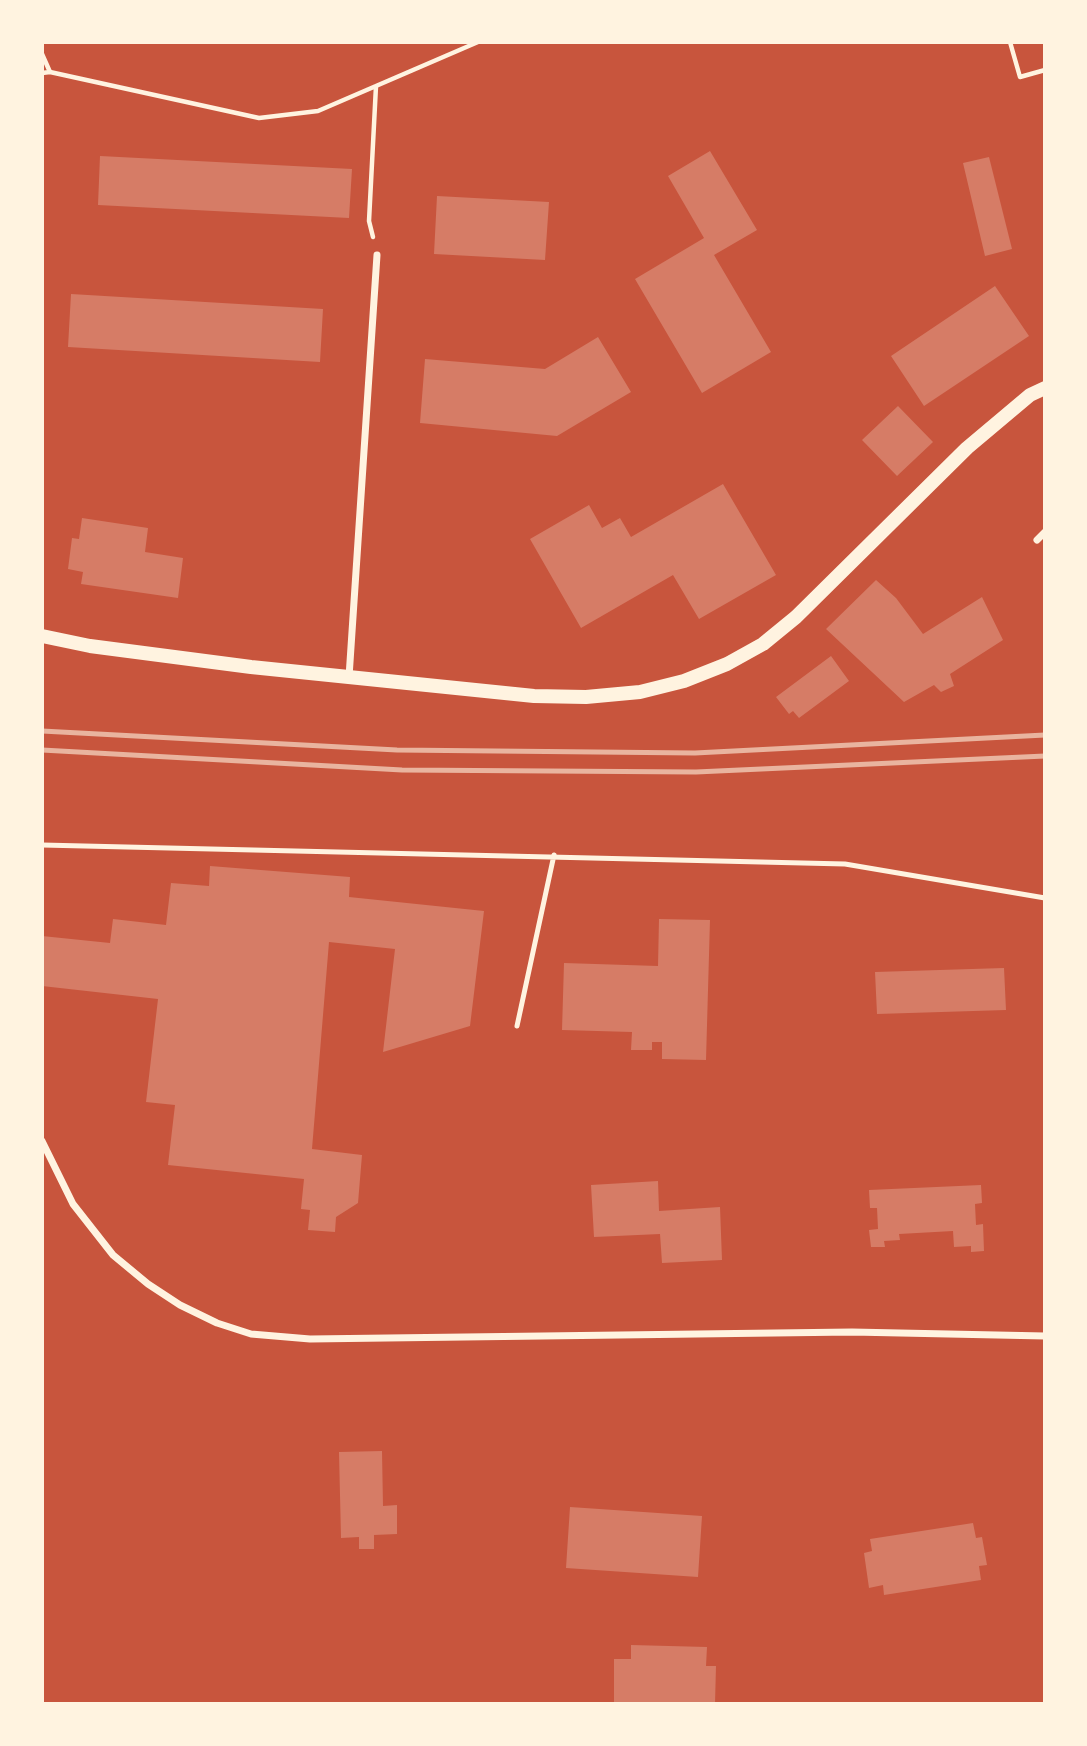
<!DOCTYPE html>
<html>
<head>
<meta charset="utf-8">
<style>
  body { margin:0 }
  #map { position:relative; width:1087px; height:1746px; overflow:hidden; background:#c8553d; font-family:"Fira Sans",sans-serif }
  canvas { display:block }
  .frame { position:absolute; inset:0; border:44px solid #fff3e0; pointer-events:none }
</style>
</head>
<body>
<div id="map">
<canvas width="1087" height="1746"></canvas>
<div class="frame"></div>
</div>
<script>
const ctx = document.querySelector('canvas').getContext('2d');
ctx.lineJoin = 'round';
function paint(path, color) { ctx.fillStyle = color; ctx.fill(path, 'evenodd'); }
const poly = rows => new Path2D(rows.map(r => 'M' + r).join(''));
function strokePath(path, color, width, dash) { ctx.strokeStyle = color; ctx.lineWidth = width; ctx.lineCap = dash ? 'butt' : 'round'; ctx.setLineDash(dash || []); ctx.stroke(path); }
const building = poly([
  [710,151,757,230,714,255,771,352,702,393,635,279,704,238,668,176],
  [100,156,352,169,349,218,98,205],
  [989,157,1012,249,985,256,963,163],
  [437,196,549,202,545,260,434,254],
  [995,286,1029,336,924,406,891,356],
  [71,294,323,309,320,362,68,347],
  [598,337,631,392,557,436,420,423,425,359,545,369],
  [898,406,933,442,897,476,862,440],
  [723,484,776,575,699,619,673,575,581,628,530,539,589,505,602,528,620,518,631,537],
  [82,518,148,528,145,552,183,558,178,598,81,584,83,572,68,569,72,538,79,539],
  [876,580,896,598,923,634,982,597,1003,640,950,674,954,686,941,692,934,685,904,702,826,629],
  [831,656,849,681,799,718,793,711,789,714,776,697],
  [210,866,350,877,349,897,484,911,470,1026,383,1052,395,949,329,942,312,1149,362,1155,358,1203,336,1217,335,1232,308,1230,310,1210,301,1209,304,1179,168,1165,175,1105,146,1102,158,999,42,986,42,936,110,943,113,919,166,925,171,883,209,886],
  [659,919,710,920,706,1060,662,1059,662,1042,652,1042,652,1050,631,1050,632,1032,562,1030,564,963,658,966],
  [1004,968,1006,1010,877,1014,875,972],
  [658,1181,659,1211,720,1207,722,1260,662,1263,660,1234,594,1237,591,1185],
  [981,1185,982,1203,975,1204,976,1225,983,1224,984,1251,971,1252,971,1246,954,1247,953,1231,899,1234,900,1240,884,1241,885,1247,871,1247,869,1230,878,1229,877,1208,870,1208,869,1190],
  [382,1451,383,1506,397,1505,397,1534,374,1535,374,1549,359,1549,359,1537,341,1538,339,1452],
  [570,1507,702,1516,698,1577,566,1568],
  [973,1523,976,1538,982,1537,987,1565,979,1566,981,1580,884,1595,883,1585,869,1588,864,1553,872,1551,870,1539],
  [631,1645,707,1647,706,1666,716,1666,715,1704,614,1704,614,1659,631,1659]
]);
const path = poly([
  [1010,42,1020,77,1045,70],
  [42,54,50,72],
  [42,73,50,72,259,118,318,111,478,42],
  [373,237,369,221,376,86]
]);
const service = poly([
  [42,845,845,864,1045,898],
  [517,1026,554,855]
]);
const minor = poly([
  [1037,540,1045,532],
  [349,677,377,255],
  [42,1141,73,1204,113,1255,148,1284,180,1305,217,1323,251,1334,310,1339,852,1332,1045,1336]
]);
const secondary = poly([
  [42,636,90,646,251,667,534,696,586,697,640,692,684,681,727,664,763,644,796,617,967,448,1030,395,1045,388]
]);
const rail = poly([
  [42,731,397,750,695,753,1045,735],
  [42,750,402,770,696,772,1045,756]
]);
paint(building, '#d67c66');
strokePath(path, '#fff3e0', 4.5);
strokePath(service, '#fff3e0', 5);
strokePath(minor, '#fff3e0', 7);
strokePath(secondary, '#fff3e0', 14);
strokePath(rail, '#e9b49f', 5);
</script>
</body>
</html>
